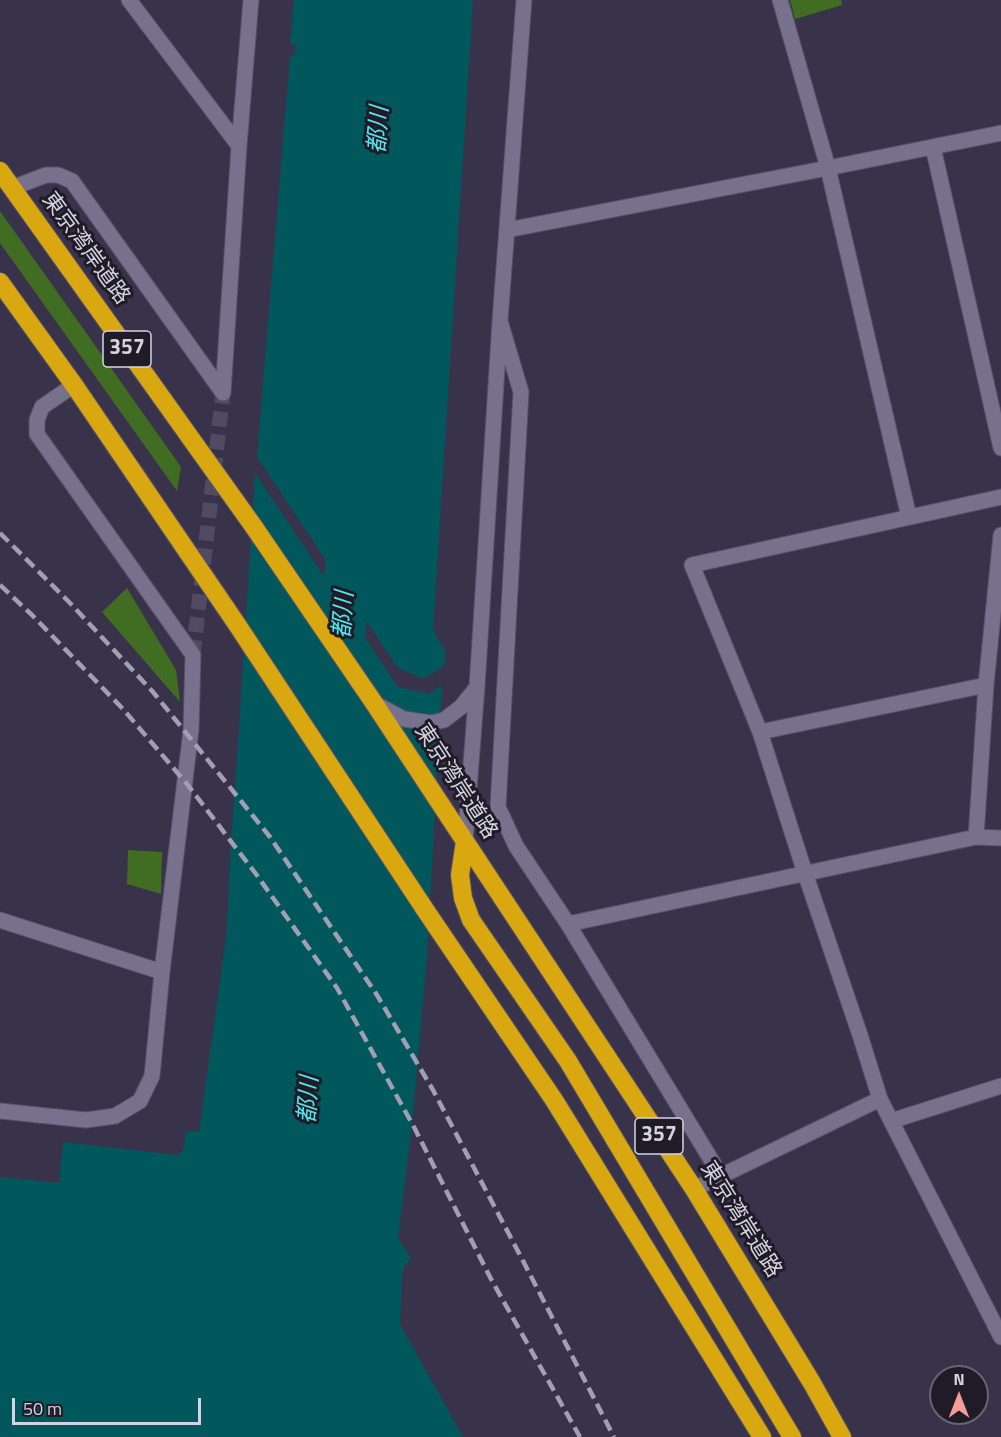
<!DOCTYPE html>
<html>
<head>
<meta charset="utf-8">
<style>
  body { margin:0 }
  #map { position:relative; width:1001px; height:1437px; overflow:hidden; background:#38334b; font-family:"Titillium Web",sans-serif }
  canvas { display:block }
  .north { position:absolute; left:929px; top:1365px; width:60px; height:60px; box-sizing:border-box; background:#1f1c28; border:2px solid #686572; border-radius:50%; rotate:0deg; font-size:16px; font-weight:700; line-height:24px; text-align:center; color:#d5d3e2 }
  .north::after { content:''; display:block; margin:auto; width:21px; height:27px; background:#f59c96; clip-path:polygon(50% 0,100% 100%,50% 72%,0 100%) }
  .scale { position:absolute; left:12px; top:1398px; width:189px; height:27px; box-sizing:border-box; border:3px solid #d5d3e2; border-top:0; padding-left:8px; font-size:18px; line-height:21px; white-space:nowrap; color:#d5d3e2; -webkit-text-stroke:4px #1f1c28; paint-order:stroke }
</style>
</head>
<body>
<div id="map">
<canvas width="1001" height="1437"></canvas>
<div class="north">N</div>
<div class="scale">50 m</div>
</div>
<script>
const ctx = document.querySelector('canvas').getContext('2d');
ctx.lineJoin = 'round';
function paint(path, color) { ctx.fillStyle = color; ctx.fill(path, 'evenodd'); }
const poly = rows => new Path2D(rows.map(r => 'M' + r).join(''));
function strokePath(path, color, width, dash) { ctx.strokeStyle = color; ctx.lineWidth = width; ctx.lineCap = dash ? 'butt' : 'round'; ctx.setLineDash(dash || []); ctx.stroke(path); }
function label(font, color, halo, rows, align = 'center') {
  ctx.font = font + ' "Titillium Web","Noto Sans JP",sans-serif'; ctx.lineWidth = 6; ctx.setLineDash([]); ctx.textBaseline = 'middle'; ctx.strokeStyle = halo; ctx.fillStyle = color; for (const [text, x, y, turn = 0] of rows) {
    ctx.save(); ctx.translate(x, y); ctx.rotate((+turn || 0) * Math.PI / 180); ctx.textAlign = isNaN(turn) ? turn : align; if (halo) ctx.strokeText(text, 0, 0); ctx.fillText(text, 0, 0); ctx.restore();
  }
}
const green = poly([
  [790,0,841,0,842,5,795,19],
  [0,211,181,467,177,491,0,243],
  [127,588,176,670,180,702,102,612],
  [128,850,162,852,161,894,127,884]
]);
const water = poly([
  [294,0,473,0,433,629,445,652,445,665,423,679,397,667,257,457,290,57,294,56,296,45,290,44],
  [255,473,398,687,429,694,442,685,427,955,412,1125,398,1238,411,1259,405,1265,402,1275,400,1324,463,1437,0,1437,0,1177,59,1183,63,1142,178,1155,183,1151,186,1132,199,1132,227,930,230,854,237,759]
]);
const river = poly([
  [341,667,350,530]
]);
const minorTunnel = poly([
  [193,655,223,393]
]);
const minor = poly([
  [129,0,239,146],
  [780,0,828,168,909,517],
  [933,147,1001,448],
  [12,188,46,175,58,175,72,181,223,393],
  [507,230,828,168,1001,133],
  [500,321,521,392,498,807,516,846,568,924,721,1176],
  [223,393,239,146,251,0],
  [1001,497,692,565,760,732,805,873,860,1035,880,1099,1001,1337],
  [374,703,404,719,431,723,444,720,461,707,477,687],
  [760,732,986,685],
  [976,837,986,685,1001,535],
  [465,841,477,687,500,321,524,0],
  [0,920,162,972],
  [568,924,976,837,1001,838],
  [0,1111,86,1120,115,1116,140,1101,152,1076,162,972,191,730,193,655,37,434,37,420,42,407,74,385],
  [891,1121,1001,1086],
  [694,1189,880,1099]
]);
const highway = poly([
  [0,171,254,527,374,703,694,1189,812,1383,842,1437],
  [0,282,74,385,238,626,426,911,554,1100,762,1437],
  [465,841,460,875,463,898,471,920,568,1061,792,1437]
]);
const rail = poly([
  [0,533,70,603,153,692,270,837,377,995,433,1090,521,1257,614,1437],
  [0,585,32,615,123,709,187,784,256,874,337,988,415,1129,491,1279,580,1437]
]);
const shields = [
  [127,349,48],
  [659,1136,48]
];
const shieldNames = [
  ["357",127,349],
  ["357",659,1136]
];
const streetNames = [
  ["東京湾岸道路",85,249,54],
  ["東京湾岸道路",455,782,57],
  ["東京湾岸道路",740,1220,58]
];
const waterNames = [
  ["都川",380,130,-86],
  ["都川",345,615,-86],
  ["都川",310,1100,-86]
];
paint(green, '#416d22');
paint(water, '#01585c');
strokePath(river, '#01585c', 45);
strokePath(minorTunnel, '#504b62', 15, [15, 8]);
strokePath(minor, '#565266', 17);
strokePath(highway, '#565266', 20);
strokePath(minor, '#77718d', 15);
strokePath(highway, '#d9a70f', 18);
strokePath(rail, '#a29fb1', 4.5, [12, 6]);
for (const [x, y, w] of shields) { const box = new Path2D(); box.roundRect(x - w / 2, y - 18, w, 36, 4.5); ctx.fillStyle = '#1f1c28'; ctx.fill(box); strokePath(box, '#d5d3e2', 1.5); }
label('bold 21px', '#d5d3e2', null, shieldNames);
label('22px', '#d5d3e2', '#1f1c28', streetNames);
label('italic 24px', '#55e1e8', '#1f1c28', waterNames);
</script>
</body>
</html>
